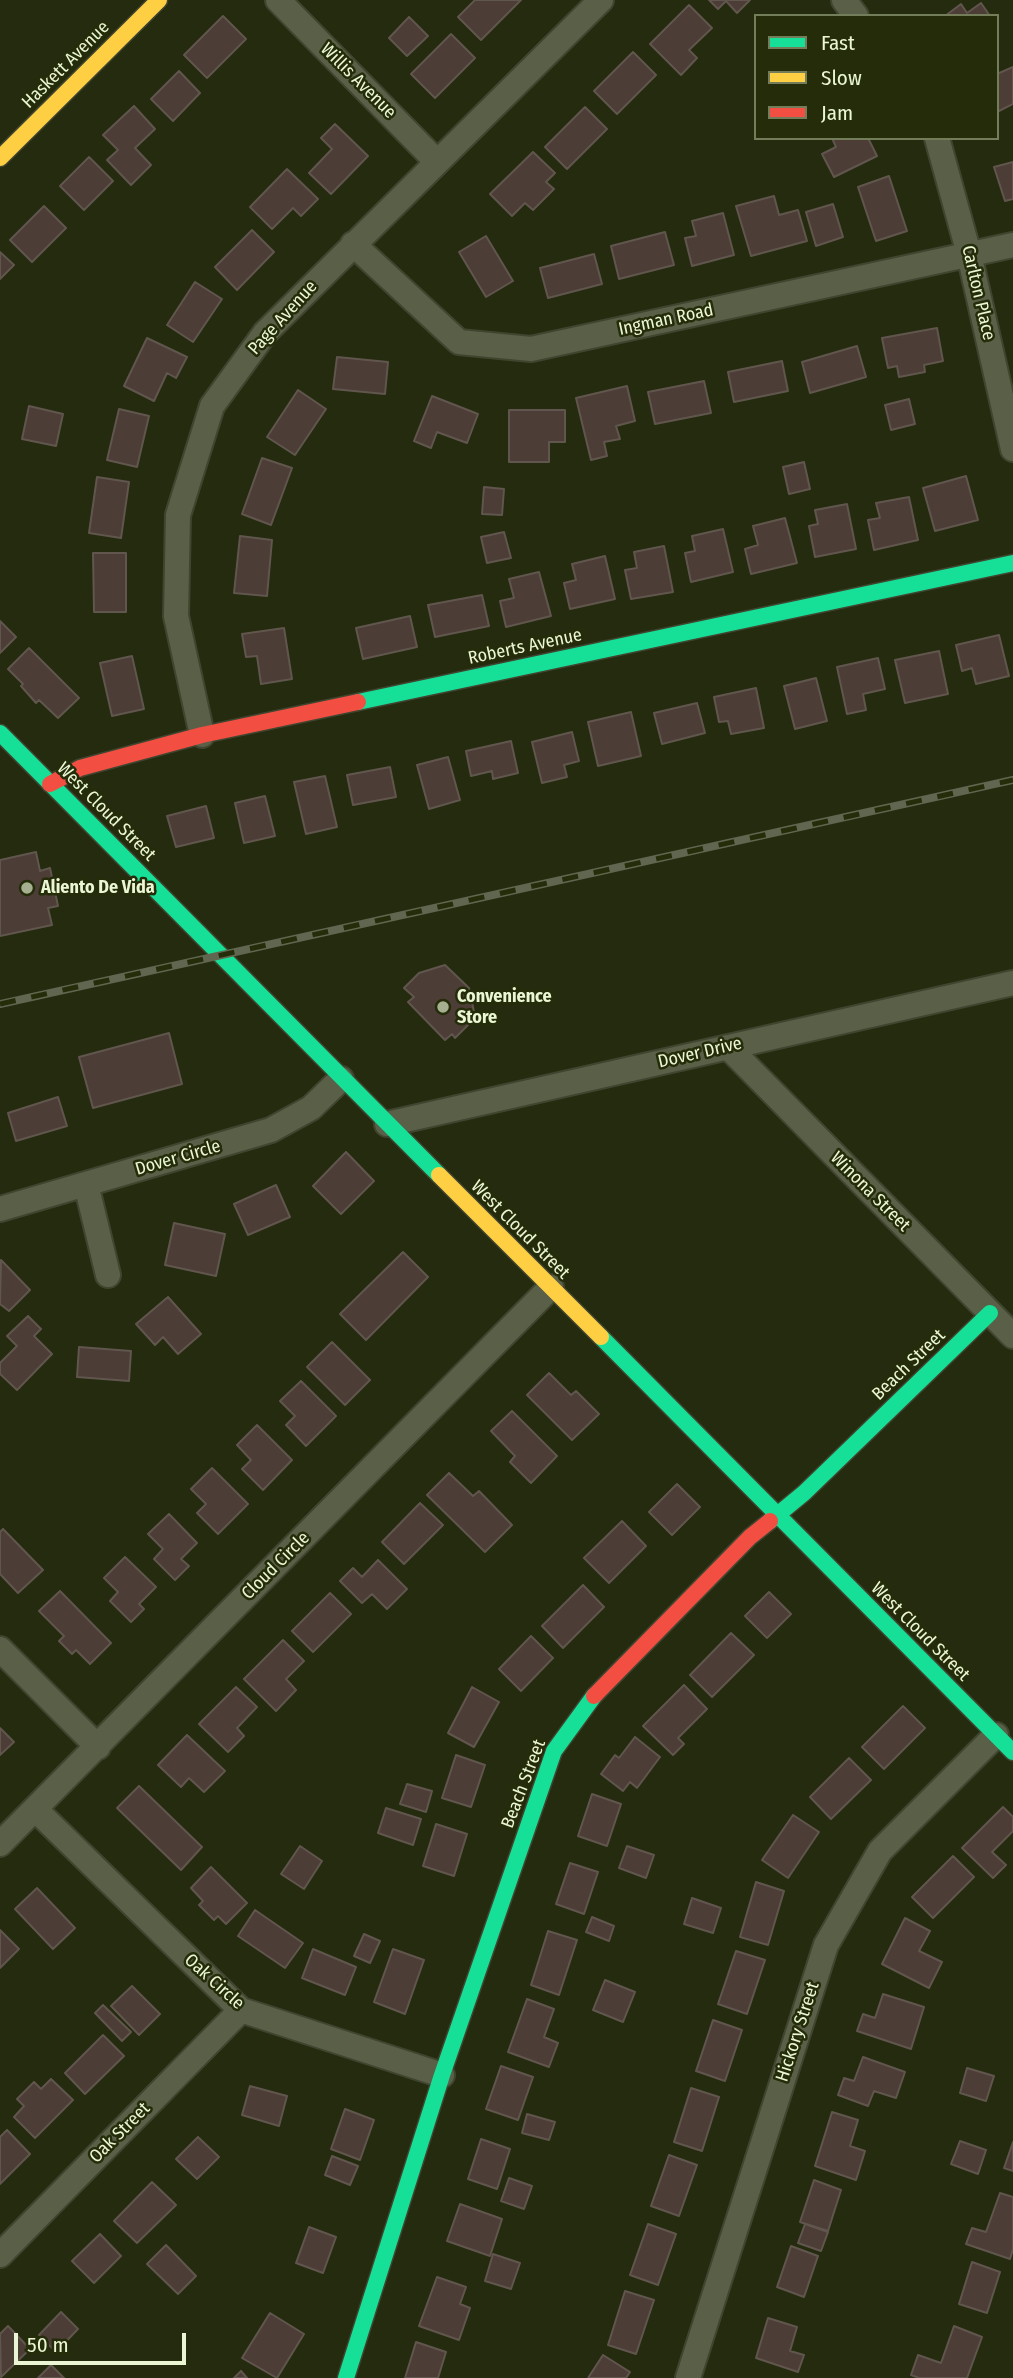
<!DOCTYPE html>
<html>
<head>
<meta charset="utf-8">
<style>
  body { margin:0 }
  #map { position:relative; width:1013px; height:2378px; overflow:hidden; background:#252b0e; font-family:"Fira Sans Condensed",sans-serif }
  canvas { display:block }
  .legend { position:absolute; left:754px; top:14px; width:245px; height:126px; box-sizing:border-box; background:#242c09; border:2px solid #747d5a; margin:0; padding:9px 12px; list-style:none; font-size:21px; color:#ebf6d4 }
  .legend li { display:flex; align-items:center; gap:14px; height:35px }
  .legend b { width:35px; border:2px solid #747d5a }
  .scale { position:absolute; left:14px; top:2333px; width:172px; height:32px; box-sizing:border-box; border:4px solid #ebf6d4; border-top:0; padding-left:9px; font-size:21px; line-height:24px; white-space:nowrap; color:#ebf6d4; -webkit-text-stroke:5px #242c09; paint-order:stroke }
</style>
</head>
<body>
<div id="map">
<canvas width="1013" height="2378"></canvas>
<ul class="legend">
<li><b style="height:9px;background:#16e098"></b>Fast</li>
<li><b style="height:9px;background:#ffcf43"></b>Slow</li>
<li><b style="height:9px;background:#f24e42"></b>Jam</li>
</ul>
<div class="scale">50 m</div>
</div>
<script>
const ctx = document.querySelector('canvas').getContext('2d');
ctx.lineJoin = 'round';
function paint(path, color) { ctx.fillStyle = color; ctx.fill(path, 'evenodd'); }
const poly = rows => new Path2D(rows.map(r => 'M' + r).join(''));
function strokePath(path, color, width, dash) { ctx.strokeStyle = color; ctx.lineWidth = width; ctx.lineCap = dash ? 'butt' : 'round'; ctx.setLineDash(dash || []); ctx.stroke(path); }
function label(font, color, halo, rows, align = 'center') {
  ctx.font = font + ' "Fira Sans Condensed",sans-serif'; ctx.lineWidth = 5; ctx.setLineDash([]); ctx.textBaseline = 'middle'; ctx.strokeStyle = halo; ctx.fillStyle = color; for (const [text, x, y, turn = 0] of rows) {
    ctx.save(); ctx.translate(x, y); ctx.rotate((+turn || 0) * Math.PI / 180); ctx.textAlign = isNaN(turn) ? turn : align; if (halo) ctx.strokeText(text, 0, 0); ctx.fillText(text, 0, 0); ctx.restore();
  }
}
const building = poly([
  [475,0,521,0,481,40,458,17,475,0],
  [709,0,750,0,737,13,726,1,718,9,709,0],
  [981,3,990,16,945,16,961,4,967,13,981,3],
  [689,5,712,28,689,50,697,58,681,75,650,44,689,5],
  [223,16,246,39,207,78,184,55,223,16],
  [409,17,428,36,407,56,389,38,409,17],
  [451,34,475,58,435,98,411,74,451,34],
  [633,52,656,75,617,114,594,91,633,52],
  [1013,67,1013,104,997,112,997,74,1013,67],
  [179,71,200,93,173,121,151,99,179,71],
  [134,106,155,129,135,148,151,165,131,185,107,160,118,150,103,135,134,106],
  [585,107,607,129,567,169,545,147,585,107],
  [335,124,368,156,331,194,309,173,332,149,321,138,335,124],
  [832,138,868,138,877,156,834,177,822,154,836,147,832,138],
  [533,152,555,173,546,182,554,189,533,210,525,203,512,216,490,194,533,152],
  [89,157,113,181,84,210,60,186,89,157],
  [1013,162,1013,199,1005,201,994,167,1013,162],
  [287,169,318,199,301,216,293,208,272,229,250,207,287,169],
  [889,176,907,231,876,241,858,187,889,176],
  [774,196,779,215,798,210,807,241,751,256,736,206,774,196],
  [833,204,843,237,816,246,806,212,833,204],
  [44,206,66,228,32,262,10,240,44,206],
  [723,213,734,255,692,266,685,238,696,236,692,221,723,213],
  [252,230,274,252,237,290,215,267,252,230],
  [665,232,674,265,619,279,611,246,665,232],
  [486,236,513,281,486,297,459,252,486,236],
  [0,252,14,265,0,279,0,252],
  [594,254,602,284,548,298,540,268,594,254],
  [195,282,222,299,193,342,167,325,195,282],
  [937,328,943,361,924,365,925,372,899,377,897,366,888,368,882,338,937,328],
  [147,338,187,357,176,378,167,373,154,401,124,386,147,338],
  [857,346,866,377,810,393,802,362,857,346],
  [337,357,388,362,385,394,333,389,337,357],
  [782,361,788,391,734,402,728,372,782,361],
  [704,381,711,413,655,424,648,392,704,381],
  [627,386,635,421,616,426,620,439,604,442,607,456,591,460,576,398,627,386],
  [298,390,326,409,295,455,267,437,298,390],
  [432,396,478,414,467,443,437,432,431,448,414,441,432,396],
  [909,399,915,424,891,430,885,405,909,399],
  [29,406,63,414,56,446,22,439,29,406],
  [119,409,149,416,137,467,107,460,119,409],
  [509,410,565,410,565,442,549,442,549,462,509,462,509,410],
  [262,458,292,468,271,525,242,514,262,458],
  [804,462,810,489,789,494,783,467,804,462],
  [966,476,978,520,935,531,923,488,966,476],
  [97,477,129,482,121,538,89,533,97,477],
  [484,487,504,489,502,515,482,514,484,487],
  [909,497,918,540,874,550,868,520,880,518,876,503,909,497],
  [847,504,856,549,815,557,809,526,818,524,815,510,847,504],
  [785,518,797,563,751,574,745,549,758,545,753,526,785,518],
  [723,529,733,572,691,582,685,553,695,551,692,536,723,529],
  [504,532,511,558,487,563,481,537,504,532],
  [240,536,272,540,267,596,234,593,240,536],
  [664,546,673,592,631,599,625,570,637,568,634,552,664,546],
  [93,553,126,553,126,612,94,612,93,553],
  [605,556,615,599,570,609,564,583,576,580,572,564,605,556],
  [539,572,551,616,506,627,500,601,514,598,509,579,539,572],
  [482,595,489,626,435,637,428,605,482,595],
  [410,616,417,647,363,659,356,628,410,616],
  [0,621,16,637,0,653,0,621],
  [284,628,292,679,261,684,257,656,246,657,242,634,284,628],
  [999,635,1009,676,976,684,972,668,962,671,956,645,999,635],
  [29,648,79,698,58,718,39,700,36,703,21,686,23,684,8,669,29,648],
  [939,651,948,694,905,703,895,660,939,651],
  [132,656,144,709,112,716,100,663,132,656],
  [878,658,885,689,863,694,866,710,847,714,837,667,878,658],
  [816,678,827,721,795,729,784,686,816,678],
  [756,688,764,728,731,734,728,721,719,722,714,697,756,688],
  [697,703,705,733,662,744,654,713,697,703],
  [631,712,641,756,598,766,588,722,631,712],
  [572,732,579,761,564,765,567,777,542,783,532,742,572,732],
  [511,741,518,773,493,779,492,771,471,776,466,751,511,741],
  [448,757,460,800,429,809,417,765,448,757],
  [390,767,396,797,353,805,347,775,390,767],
  [325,776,337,827,306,834,294,782,325,776],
  [265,796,275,836,244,843,235,803,265,796],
  [206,806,214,838,176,847,167,816,206,806],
  [36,852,40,871,50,868,58,906,48,908,52,925,0,936,0,860,36,852],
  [445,965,469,988,474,1012,471,1015,474,1019,455,1038,452,1034,445,1040,408,1002,414,997,404,988,419,973,445,965],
  [169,1033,182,1084,93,1108,79,1057,169,1033],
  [58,1097,67,1126,16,1141,8,1113,58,1097],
  [346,1152,374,1181,341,1214,313,1186,346,1152],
  [276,1185,290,1217,248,1235,234,1204,276,1185],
  [174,1223,225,1234,216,1276,165,1265,174,1223],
  [403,1252,428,1277,366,1340,340,1314,403,1252],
  [1,1260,30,1290,9,1311,0,1304,1,1260],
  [168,1297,201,1334,178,1354,163,1337,155,1345,136,1324,168,1297],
  [28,1316,41,1329,34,1336,52,1354,17,1390,0,1374,0,1363,17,1346,7,1336,28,1316],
  [332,1342,370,1380,345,1405,307,1367,332,1342],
  [79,1347,131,1351,129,1381,77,1377,79,1347],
  [549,1373,571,1395,576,1391,599,1414,572,1440,527,1395,549,1373],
  [301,1381,336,1416,306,1446,286,1425,295,1416,280,1401,301,1381],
  [512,1411,557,1456,531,1483,510,1462,515,1456,491,1431,512,1411],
  [257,1425,292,1460,263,1490,242,1469,251,1460,237,1445,257,1425],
  [212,1468,248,1504,218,1534,197,1513,206,1504,191,1489,212,1468],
  [449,1473,473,1496,479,1491,512,1525,485,1552,427,1495,449,1473],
  [677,1484,700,1507,672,1535,649,1512,677,1484],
  [420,1503,443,1525,404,1564,382,1542,420,1503],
  [169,1514,197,1543,181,1559,189,1566,175,1580,154,1559,163,1549,148,1534,169,1514],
  [622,1521,646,1546,609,1583,584,1558,622,1521],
  [3,1529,43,1570,18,1593,0,1574,0,1532,3,1529],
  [125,1557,156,1587,139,1604,144,1609,131,1622,110,1601,118,1592,104,1578,125,1557],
  [378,1560,407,1589,387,1609,372,1594,362,1603,340,1581,353,1568,362,1577,378,1560],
  [583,1585,604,1607,563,1648,542,1626,583,1585],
  [60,1591,111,1643,90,1664,76,1650,72,1654,59,1641,64,1636,39,1611,60,1591],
  [769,1592,791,1614,767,1638,745,1616,769,1592],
  [330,1593,351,1614,313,1652,292,1631,330,1593],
  [731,1633,754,1655,712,1697,690,1675,731,1633],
  [531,1636,553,1658,521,1691,499,1669,531,1636],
  [283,1640,304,1661,286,1679,296,1690,276,1711,244,1679,283,1640],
  [684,1685,707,1709,678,1738,684,1744,673,1755,643,1726,684,1685],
  [236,1687,257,1707,237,1728,244,1736,228,1752,199,1724,236,1687],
  [472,1687,499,1702,474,1747,448,1733,472,1687],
  [903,1706,925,1728,884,1769,862,1747,903,1706],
  [0,1728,14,1742,0,1755,0,1728],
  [187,1735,225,1771,204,1792,189,1778,181,1787,158,1765,187,1735],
  [635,1737,660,1757,637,1788,630,1782,623,1791,601,1774,615,1755,619,1758,635,1737],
  [456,1755,485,1765,471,1807,442,1798,456,1755],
  [849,1758,871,1780,831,1819,810,1797,849,1758],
  [407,1784,432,1791,426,1812,400,1804,407,1784],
  [139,1786,202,1847,181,1870,117,1808,139,1786],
  [592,1794,621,1804,607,1846,578,1836,592,1794],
  [1003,1807,1013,1817,1013,1831,992,1852,1006,1865,993,1878,962,1848,1003,1807],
  [386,1808,421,1819,413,1845,378,1833,386,1808],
  [793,1815,819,1832,788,1878,762,1860,793,1815],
  [436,1824,467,1834,454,1876,423,1866,436,1824],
  [300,1846,322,1861,304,1889,281,1874,300,1846],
  [627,1846,654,1855,646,1878,619,1868,627,1846],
  [953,1856,974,1877,933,1918,912,1897,953,1856],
  [570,1863,598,1872,584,1914,556,1904,570,1863],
  [211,1867,247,1903,226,1924,218,1916,214,1920,199,1905,203,1901,191,1888,211,1867],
  [756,1882,784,1891,768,1945,740,1937,756,1882],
  [37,1888,75,1928,53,1949,15,1909,37,1888],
  [692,1898,721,1908,713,1933,684,1924,692,1898],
  [255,1910,303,1943,285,1968,238,1936,255,1910],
  [592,1917,614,1926,609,1941,586,1932,592,1917],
  [905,1918,930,1931,919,1951,942,1962,929,1988,882,1964,905,1918],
  [0,1930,19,1949,0,1968,0,1930],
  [548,1931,577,1940,559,1995,531,1985,548,1931],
  [364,1934,380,1941,370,1963,354,1956,364,1934],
  [313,1949,356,1967,345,1995,302,1978,313,1949],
  [393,1949,424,1960,405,2014,374,2002,393,1949],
  [736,1951,765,1960,747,2014,718,2004,736,1951],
  [605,1980,635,1992,623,2022,593,2010,605,1980],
  [132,1986,160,2014,139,2035,111,2006,132,1986],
  [883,1994,924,2007,911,2049,857,2031,863,2014,875,2018,883,1994],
  [527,1999,554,2009,544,2037,558,2043,549,2067,508,2052,527,1999],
  [103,2005,131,2032,122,2041,95,2013,103,2005],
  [713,2020,742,2030,725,2081,696,2071,713,2020],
  [103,2035,124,2056,85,2094,65,2073,103,2035],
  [863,2057,905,2072,896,2098,874,2091,868,2106,838,2095,844,2078,854,2081,863,2057],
  [501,2066,533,2077,518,2120,486,2109,501,2066],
  [967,2068,994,2076,986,2101,960,2093,967,2068],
  [51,2079,73,2100,35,2138,14,2117,24,2106,17,2099,34,2082,41,2089,51,2079],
  [250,2086,287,2096,279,2126,242,2115,250,2086],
  [691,2088,719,2097,702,2151,674,2142,691,2088],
  [345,2109,374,2120,360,2160,331,2149,345,2109],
  [832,2112,858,2120,850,2146,865,2151,856,2180,815,2166,832,2112],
  [527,2114,555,2122,549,2140,522,2133,527,2114],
  [7,2130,30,2154,0,2184,0,2137,7,2130],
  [198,2137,219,2157,197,2179,176,2159,198,2137],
  [481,2139,510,2149,497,2189,468,2179,481,2139],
  [960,2141,986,2150,978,2174,951,2164,960,2141],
  [1013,2142,1013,2171,1004,2168,1013,2142],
  [669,2155,697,2165,679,2216,651,2206,669,2155],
  [332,2156,358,2166,350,2185,325,2175,332,2156],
  [509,2178,532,2186,524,2209,501,2201,509,2178],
  [814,2180,841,2190,828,2231,800,2222,814,2180],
  [152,2182,176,2205,137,2243,114,2221,152,2182],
  [1000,2193,1013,2197,1013,2249,1010,2259,966,2244,972,2228,986,2232,1000,2193],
  [460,2204,502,2219,490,2256,447,2241,460,2204],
  [648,2224,676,2234,658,2285,630,2275,648,2224],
  [805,2224,828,2232,821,2251,798,2243,805,2224],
  [309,2227,336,2237,323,2273,296,2263,309,2227],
  [100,2234,121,2256,94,2283,72,2261,100,2234],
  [166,2245,196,2276,178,2294,147,2264,166,2245],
  [791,2246,818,2256,804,2297,777,2287,791,2246],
  [493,2254,520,2263,511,2289,485,2281,493,2254],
  [972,2262,1000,2272,987,2313,959,2304,972,2262],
  [437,2277,466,2287,460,2304,470,2308,459,2340,419,2326,437,2277],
  [625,2291,654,2300,636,2354,608,2345,625,2291],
  [61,2312,78,2329,56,2352,39,2335,61,2312],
  [270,2313,304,2334,277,2378,242,2358,270,2313],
  [768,2318,797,2327,790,2351,804,2355,798,2372,756,2358,768,2318],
  [8,2326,30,2349,1,2377,0,2334,8,2326],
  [954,2326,982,2337,967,2378,919,2378,911,2375,918,2355,941,2363,954,2326],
  [416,2342,446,2352,438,2378,405,2378,416,2342],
  [603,2355,630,2372,626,2378,588,2378,603,2355],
  [51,2365,64,2378,38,2378,51,2365],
  [241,2371,247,2378,234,2378,241,2371]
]);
const street = poly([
  [278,0,437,162],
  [844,0,856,16],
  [937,138,969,254,1013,449],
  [353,244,459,342,531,349,1013,245],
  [202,735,176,616,178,515,212,406,265,333,601,0],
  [728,1047,1013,1336],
  [387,1124,1013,983],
  [86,1184,108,1275],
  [0,1209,271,1130,311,1108,341,1079],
  [0,1649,98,1747],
  [35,1809,241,2010,442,2075],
  [0,1844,551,1287],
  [0,2255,241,2010],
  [688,2378,826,1945,880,1851,996,1735]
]);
const fast = poly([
  [358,702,1013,563],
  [0,733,439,1175],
  [601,1337,1013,1752],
  [770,1521,804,1493,990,1313],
  [346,2378,442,2075,554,1751,594,1696]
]);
const slow = poly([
  [0,158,159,0],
  [439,1175,601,1337]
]);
const jam = poly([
  [50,784,80,768,202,735,358,702],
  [594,1696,750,1537,770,1521]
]);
const rail = poly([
  [0,1004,1013,780]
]);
const markers = [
  [27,888,7,"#a6af8f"],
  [443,1007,7,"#a6af8f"]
];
const streetNames = [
  ["Haskett Avenue",66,65,-45],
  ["Willis Avenue",358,81,45],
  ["Carlton Place",978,293,77],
  ["Page Avenue",283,318,-48],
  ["Ingman Road",666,320,-12],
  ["Roberts Avenue",525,647,-12],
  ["West Cloud Street",106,812,45],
  ["Dover Drive",700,1053,-13],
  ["Dover Circle",178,1158,-16],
  ["Winona Street",870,1192,45],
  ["West Cloud Street",520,1230,45],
  ["Beach Street",909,1365,-44],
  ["Cloud Circle",276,1566,-45],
  ["West Cloud Street",920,1632,45],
  ["Beach Street",524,1784,-69],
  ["Oak Circle",214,1982,42],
  ["Hickory Street",798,2032,-72],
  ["Oak Street",120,2133,-45]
];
const poiNames = [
  ["Aliento De Vida",41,888],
  ["Convenience",457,997],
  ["Store",457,1018]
];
paint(building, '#4c3d36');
strokePath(building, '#60564d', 2);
strokePath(street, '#40452f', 28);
strokePath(fast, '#40452f', 19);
strokePath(slow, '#40452f', 19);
strokePath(jam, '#40452f', 19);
strokePath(street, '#5a6048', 24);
strokePath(fast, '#16e098', 16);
strokePath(slow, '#ffcf43', 16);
strokePath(jam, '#f24e42', 16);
strokePath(rail, '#60664f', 8);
strokePath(rail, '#242c09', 5, [16]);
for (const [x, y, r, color] of markers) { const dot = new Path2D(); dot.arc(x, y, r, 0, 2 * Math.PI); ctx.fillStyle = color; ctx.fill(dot); strokePath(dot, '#242c09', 2.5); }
label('18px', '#ebf6d4', '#242c09', streetNames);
label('bold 18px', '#ebf6d4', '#242c09', poiNames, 'left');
</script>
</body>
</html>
